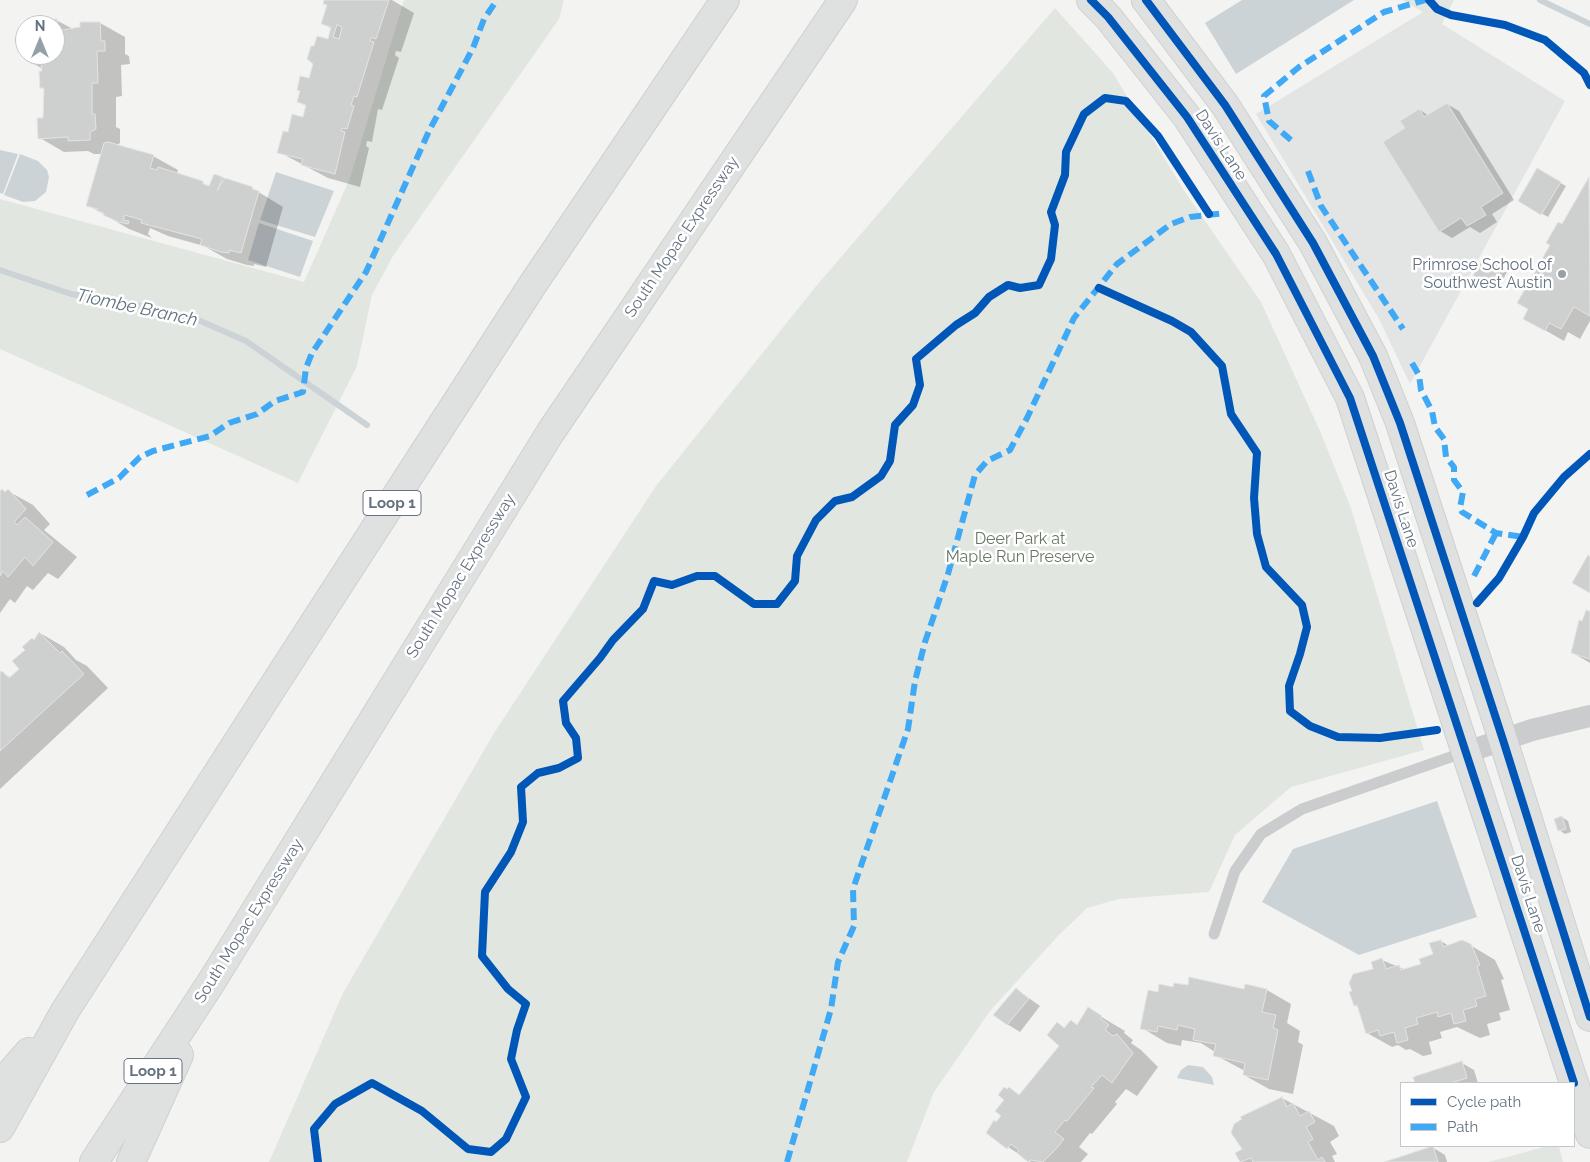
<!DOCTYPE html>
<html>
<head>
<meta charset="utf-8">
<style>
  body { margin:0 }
  #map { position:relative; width:1590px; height:1162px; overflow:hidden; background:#f3f4f2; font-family:Raleway,sans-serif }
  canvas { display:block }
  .legend { position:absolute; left:1400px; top:1082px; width:175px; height:65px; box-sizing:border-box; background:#fff; border:1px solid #c1c7cd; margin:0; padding:6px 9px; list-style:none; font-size:15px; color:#647281 }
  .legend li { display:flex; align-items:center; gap:10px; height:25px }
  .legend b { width:25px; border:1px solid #c1c7cd }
  .north { position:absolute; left:15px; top:15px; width:50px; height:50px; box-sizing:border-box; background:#fff; border:1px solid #c1c7cd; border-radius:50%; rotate:0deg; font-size:14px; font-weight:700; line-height:20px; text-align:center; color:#647281 }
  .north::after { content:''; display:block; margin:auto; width:18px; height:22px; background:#96a0a9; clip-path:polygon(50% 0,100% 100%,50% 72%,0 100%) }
</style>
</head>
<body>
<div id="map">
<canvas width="1590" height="1162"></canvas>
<ul class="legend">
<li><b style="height:6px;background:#0057b8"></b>Cycle path</li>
<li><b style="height:6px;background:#3fa9f5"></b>Path</li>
</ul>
<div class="north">N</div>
</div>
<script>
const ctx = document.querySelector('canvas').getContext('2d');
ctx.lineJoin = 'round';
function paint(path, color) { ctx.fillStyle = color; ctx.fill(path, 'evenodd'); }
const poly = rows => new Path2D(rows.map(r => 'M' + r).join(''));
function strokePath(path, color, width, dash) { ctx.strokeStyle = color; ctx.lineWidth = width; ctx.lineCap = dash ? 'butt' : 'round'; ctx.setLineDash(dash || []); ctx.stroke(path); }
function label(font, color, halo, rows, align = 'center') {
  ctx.font = font + ' Raleway,sans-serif'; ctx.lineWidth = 5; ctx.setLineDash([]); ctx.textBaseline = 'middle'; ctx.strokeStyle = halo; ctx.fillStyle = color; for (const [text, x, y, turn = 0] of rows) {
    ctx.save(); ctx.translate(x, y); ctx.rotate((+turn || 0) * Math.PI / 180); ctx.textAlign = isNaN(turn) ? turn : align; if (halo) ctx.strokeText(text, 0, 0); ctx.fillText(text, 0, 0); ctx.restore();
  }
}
const built = poly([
  [1423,12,1565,101,1410,384,1379,319,1256,114]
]);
const green = poly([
  [404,0,564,0,559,19,393,256,372,295,357,366,298,483,0,349,0,199,304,282,350,178],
  [1403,0,1454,0,1442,24],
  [1055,8,1113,73,1183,189,1261,302,1320,431,1351,508,1424,750,1291,787,1235,835,1209,892,1119,899,1087,908,1057,937,990,1011,934,1092,907,1162,269,1162,343,993,494,733,656,486,817,285],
  [1548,1146,1559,1146,1563,1162,1488,1162]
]);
const water = poly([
  [1242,0,1354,0,1236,74,1205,23],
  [0,150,18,154,3,194,0,193],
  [20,154,38,161,47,170,49,177,46,192,35,201,23,202,4,195],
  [276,172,334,191,315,237,260,220],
  [259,223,313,241,300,277,248,260],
  [1437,801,1477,917,1359,955,1262,902,1293,849],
  [1188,1065,1203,1067,1212,1077,1214,1085,1177,1078,1181,1070]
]);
const shadow = poly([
  [326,0,392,0,414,13,401,52,396,51,395,55,399,58,382,110,378,109,372,142,367,141,366,146,369,148,360,187,328,178,279,152,288,133,304,118,307,107,298,101,328,40,332,29,323,24,328,5],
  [56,20,73,29,100,23,125,37,125,54,129,56,130,64,121,65,122,96,116,97,116,127,120,129,120,143,114,147,153,156,178,170,177,174,210,186,215,175,252,188,283,207,266,267,254,264,254,266,247,265,227,259,204,246,168,236,150,228,148,234,152,238,129,229,88,205,102,154,94,154,88,151,64,152,40,138,44,119,45,90,41,87,43,69,32,63,32,55,55,55,55,25,31,25],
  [1447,104,1459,111,1514,200,1492,214,1497,222,1480,233,1470,227,1452,238,1440,231,1407,129,1420,110,1429,116],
  [1538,170,1566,186,1548,217,1519,201],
  [1589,179,1590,321,1580,339,1568,332,1564,341,1543,329,1562,226],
  [1484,259,1507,272,1498,289,1474,276],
  [8,491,33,505,50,524,44,530,77,557,58,579,48,573,33,590,27,586,15,603,10,599,0,613,0,493],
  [1590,613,1590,663,1573,653,1583,622],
  [40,633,64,647,76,660,87,666,108,688,0,789,0,674,2,672,11,678,21,669,27,650],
  [1562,817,1568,821,1571,832,1565,834,1559,830],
  [1441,941,1449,946,1470,945,1495,960,1504,979,1501,980,1510,1010,1499,1013,1501,1020,1487,1024,1490,1035,1480,1038,1457,1027,1440,1032,1442,1038,1429,1042,1432,1054,1423,1056,1410,1049,1406,1050,1398,1045,1392,1047,1367,1033,1359,1008,1355,1005,1382,960,1406,970,1423,964,1434,955],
  [1016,989,1040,1006,1020,1032,1007,1024],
  [1174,989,1267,990,1291,1004,1287,1023,1300,1031,1298,1042,1303,1045,1293,1094,1269,1089,1244,1075,1245,1071,1215,1055,1215,1052,1201,1043,1182,1040,1181,1046,1167,1043,1142,1028,1159,994],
  [1088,1009,1125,1031,1124,1033,1133,1040,1131,1043,1141,1050,1158,1067,1137,1096,1126,1089,1115,1102,1117,1104,1092,1134,1090,1133,1079,1147,1088,1154,1081,1162,1031,1162,1008,1147,997,1123,1003,1116,1008,1090,1009,1089,1020,1095,1061,1046,1058,1024,1065,1028,1077,1026],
  [1462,1063,1474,1070,1478,1083,1416,1083,1414,1078],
  [1282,1098,1334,1126,1339,1136,1330,1142,1337,1154,1332,1156,1335,1162,1242,1162,1237,1154,1244,1150],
  [1432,1147,1445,1155,1447,1162,1388,1162]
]);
const stream = poly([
  [1540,0,1590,24],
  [0,270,71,294,141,306,196,319,246,341,367,425]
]);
const building = poly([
  [324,0,389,0,376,39,371,37,370,41,374,42,357,97,354,96,351,105,354,106,347,129,342,128,341,131,345,132,335,174,301,165,303,159,277,153,283,131,288,132,292,114,303,117,306,105,297,102,300,91,297,90,300,76,309,78,313,64,307,59,311,46,314,46,317,36,328,39,331,27,321,24,327,5,323,4,324,0],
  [337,25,342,27,339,39,333,37,337,25],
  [57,19,57,31,80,27,80,22,100,22,101,41,105,41,105,51,97,51,98,83,92,83,92,114,95,114,96,129,90,132,90,140,68,141,68,137,38,139,37,118,43,118,44,88,40,88,39,71,42,71,41,63,31,64,30,55,55,55,55,25,26,25,29,24,29,20,57,19],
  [1447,103,1503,193,1481,207,1486,215,1467,226,1461,218,1439,232,1383,142,1405,128,1400,121,1419,109,1424,117,1447,103],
  [108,142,154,155,150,168,157,170,158,167,203,181,203,184,209,186,214,174,223,177,217,191,225,178,253,187,252,189,259,191,241,253,229,250,229,253,221,252,200,245,202,239,141,223,142,220,125,215,123,220,129,221,128,224,119,222,103,215,104,213,97,211,98,209,86,206,104,143,108,142],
  [1537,168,1561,182,1541,215,1518,201,1537,168],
  [1589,177,1590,316,1574,307,1561,329,1549,323,1545,331,1523,319,1528,309,1517,303,1550,245,1546,243,1558,222,1562,224,1589,177],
  [1483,257,1502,268,1491,287,1473,276,1483,257],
  [2,489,5,492,8,489,26,509,14,522,17,525,25,517,53,542,33,566,25,557,8,577,3,571,0,576,0,491,2,489],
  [1588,555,1590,557,1590,593,1572,583,1588,555],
  [1586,610,1590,611,1590,659,1571,653,1579,620,1582,621,1586,610],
  [39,632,60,653,62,651,84,674,0,751,0,672,2,671,9,678,19,669,12,661,25,650,22,647,32,638,34,640,39,632],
  [1562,816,1566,829,1558,831,1554,819,1562,816],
  [1441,940,1443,947,1462,940,1471,944,1480,965,1477,966,1486,996,1475,999,1477,1006,1463,1010,1466,1021,1454,1024,1451,1013,1438,1017,1437,1012,1416,1018,1418,1024,1405,1028,1408,1040,1397,1043,1394,1032,1380,1036,1378,1030,1366,1034,1357,1005,1354,1006,1349,992,1352,991,1349,983,1353,974,1373,969,1371,962,1382,958,1386,969,1399,965,1401,970,1421,964,1419,959,1433,954,1429,943,1441,940],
  [1189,977,1244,989,1245,984,1267,989,1262,1012,1276,1015,1273,1028,1278,1030,1268,1080,1243,1075,1245,1063,1213,1056,1216,1044,1193,1040,1195,1029,1178,1025,1177,1030,1158,1026,1157,1032,1140,1029,1148,990,1158,992,1159,984,1173,987,1174,983,1188,985,1189,977],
  [1016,988,1029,999,1007,1025,993,1015,1016,988],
  [1088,1007,1102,1016,1100,1018,1109,1025,1105,1030,1113,1036,1117,1034,1133,1053,1112,1083,1102,1075,1091,1087,1094,1088,1067,1121,1065,1120,1055,1132,1064,1139,1057,1148,1043,1162,1031,1160,1028,1162,1017,1153,1019,1150,1011,1144,1007,1149,986,1133,994,1120,996,1122,1001,1116,995,1111,1004,1100,998,1095,1004,1087,1007,1089,1009,1087,1019,1095,1059,1046,1047,1035,1057,1022,1064,1028,1071,1020,1077,1025,1088,1007],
  [1462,1061,1467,1078,1450,1083,1415,1083,1413,1077,1462,1061],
  [1282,1097,1287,1107,1293,1103,1300,1116,1309,1111,1315,1122,1306,1127,1313,1139,1308,1142,1318,1160,1322,1157,1325,1162,1253,1162,1251,1158,1240,1162,1235,1153,1242,1149,1231,1133,1234,1124,1242,1119,1240,1117,1282,1097],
  [1433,1146,1438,1162,1384,1162,1433,1146]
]);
const service = poly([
  [1214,934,1235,871,1261,834,1302,809,1465,752]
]);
const minor = poly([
  [1467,752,1532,730,1590,716]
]);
const secondary = poly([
  [1091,0,1108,17,1187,117,1276,254,1350,398,1574,1083],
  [1146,0,1225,105,1313,243,1373,356,1400,423,1503,740,1590,1017],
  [1574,1083,1590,1134]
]);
const motorway = poly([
  [1146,0,1148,2],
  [0,1085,29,1052],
  [0,1128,65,1011,276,682,533,284,725,0],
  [94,1162,212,981,550,433,843,0],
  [131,1162,179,1055]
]);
const quiet = poly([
  [1291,140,1269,121,1264,96,1299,67,1384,12,1425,0],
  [1308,171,1321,206,1403,329],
  [1412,363,1419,375,1421,390,1432,411,1435,427,1444,439,1446,457,1454,467,1454,480,1463,492,1460,508,1462,512,1496,533,1523,537],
  [87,495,119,478,140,457,153,451,210,436,229,423,257,414,275,401,303,392,306,368,312,353,366,272,429,131,473,48,484,19,497,0],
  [1474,576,1496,533],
  [787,1162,831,1009,838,962,854,926,853,889,908,729,915,681,925,642,948,574,975,475,987,461,1010,450,1027,418,1074,318,1117,264,1171,224,1190,217,1225,213]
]);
const cycleway = poly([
  [1091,0,1108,17,1187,117,1276,254,1350,398,1574,1083],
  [1146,0,1225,105,1313,243,1373,356,1400,423,1503,740,1590,1017],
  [1429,0,1437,9,1451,15,1505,25,1545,40,1584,73,1590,85],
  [1099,288,1172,321,1191,332,1222,366,1231,414,1257,453,1254,498,1257,534,1266,567,1302,605,1307,627,1300,654,1289,686,1290,711,1310,726,1338,737,1380,738,1437,730],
  [1477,603,1499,578,1523,537,1534,513,1564,477,1590,454],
  [318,1162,314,1129,335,1104,372,1083,422,1111,468,1149,491,1152,506,1139,526,1097,511,1059,517,1030,526,1004,508,989,482,956,485,892,511,852,523,822,521,787,538,773,559,768,578,758,576,738,566,723,563,701,600,658,613,640,643,609,654,581,672,585,697,576,715,576,754,604,777,604,795,581,797,556,816,520,835,501,852,497,881,476,890,461,895,425,913,405,920,385,916,359,956,325,975,313,989,297,1008,285,1020,288,1039,285,1051,259,1055,225,1051,212,1065,175,1066,152,1084,114,1105,98,1126,101,1158,136,1209,214]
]);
const markers = [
  [1562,274,5,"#96a0a9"]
];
const shields = [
  [392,503,58],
  [153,1071,58]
];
const shieldNames = [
  ["Loop 1",392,503],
  ["Loop 1",153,1071]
];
const streetNames = [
  ["Davis Lane",1221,145,57],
  ["South Mopac Expressway",682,237,-56],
  ["Davis Lane",1401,509,72],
  ["South Mopac Expressway",461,576,-58],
  ["Davis Lane",1528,894,72],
  ["South Mopac Expressway",249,921,-58]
];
const poiNames = [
  ["Primrose School of",1552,265],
  ["Southwest Austin",1552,283]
];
const parkNames = [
  ["Deer Park at",1020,539],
  ["Maple Run Preserve",1020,557]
];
const waterNames = [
  ["Tiombe Branch",137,308,12]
];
paint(built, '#e3e5e4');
paint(green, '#e2e6e0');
paint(water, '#ccd3d7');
paint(shadow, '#0003');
strokePath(stream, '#ccd3d7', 6);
paint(building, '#cecfcf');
strokePath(building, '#e2e3e2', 1);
strokePath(secondary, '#cfd0d0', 30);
strokePath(motorway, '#cfd0d0', 30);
strokePath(service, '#cbcccd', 11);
strokePath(minor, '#cbcccd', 22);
strokePath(secondary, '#dfe0e0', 28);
strokePath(motorway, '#dfe0e0', 28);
strokePath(quiet, '#3fa9f5', 6, [12, 6]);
strokePath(cycleway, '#0057b8', 8);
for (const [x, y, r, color] of markers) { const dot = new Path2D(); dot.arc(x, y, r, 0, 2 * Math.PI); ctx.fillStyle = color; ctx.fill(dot); strokePath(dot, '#fff', 2); }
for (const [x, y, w] of shields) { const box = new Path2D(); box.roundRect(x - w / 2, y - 12.5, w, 25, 4); ctx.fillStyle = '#fff'; ctx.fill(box); strokePath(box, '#647281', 1); }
label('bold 15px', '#647281', null, shieldNames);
label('16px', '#647281', '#fff', streetNames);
label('16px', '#647281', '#fff', poiNames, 'right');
label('16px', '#667963', '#fff', parkNames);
label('italic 18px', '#60747f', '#fff', waterNames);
</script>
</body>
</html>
